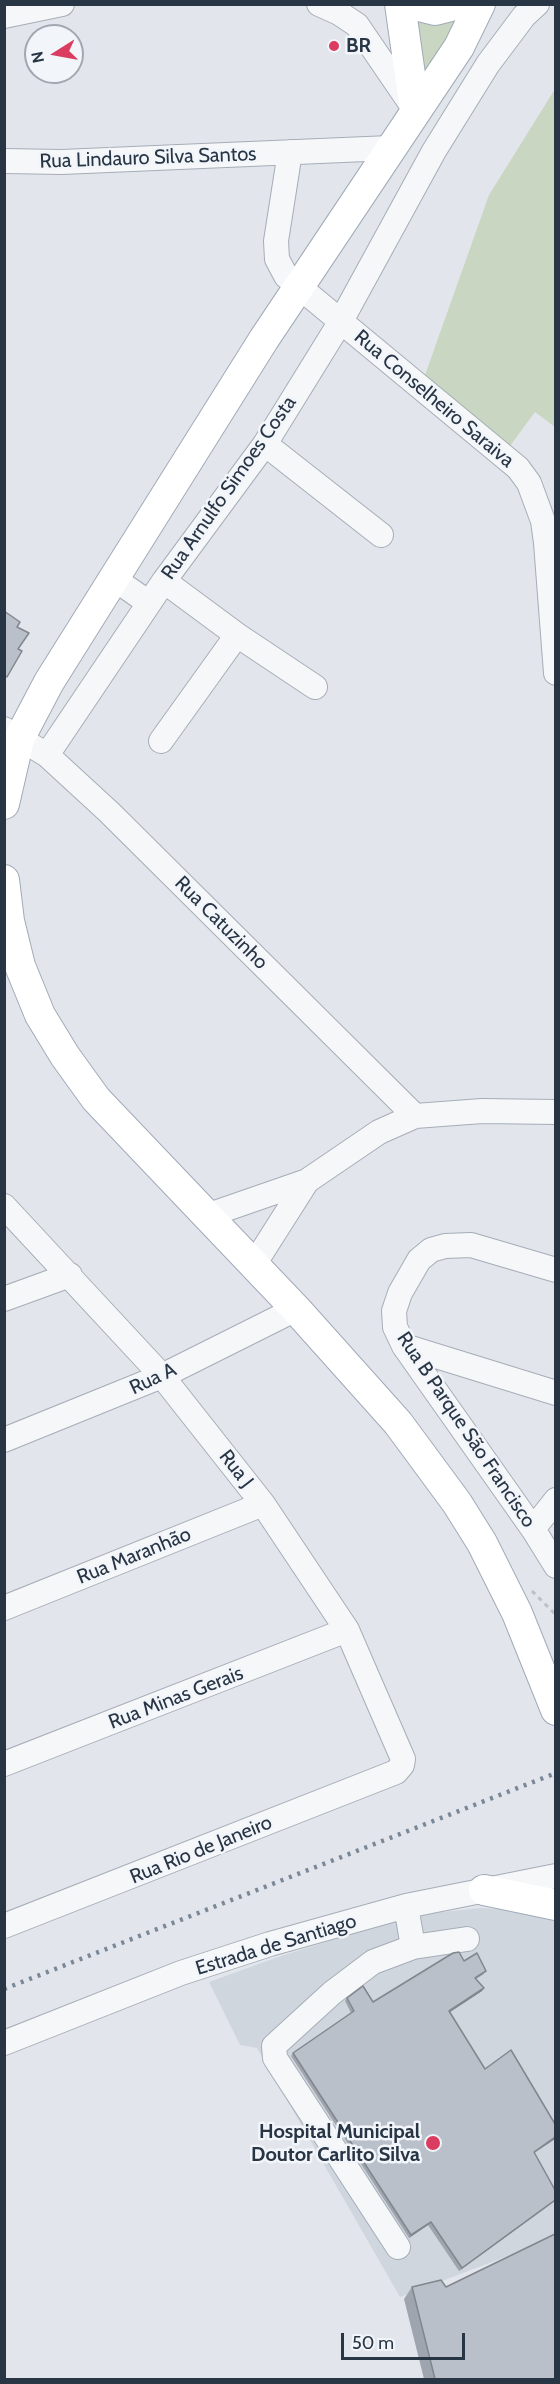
<!DOCTYPE html>
<html>
<head>
<meta charset="utf-8">
<style>
  body { margin:0 }
  #map { position:relative; width:560px; height:2384px; overflow:hidden; background:#e2e6ec; font-family:Cabin,sans-serif }
  canvas { display:block }
  .frame { position:absolute; inset:0; border:6px solid #283545; pointer-events:none }
  .north { position:absolute; left:24px; top:24px; width:60px; height:60px; box-sizing:border-box; background:#f2f5f9; border:2px solid #a1a8b1; border-radius:50%; rotate:259deg; font-size:16px; font-weight:700; line-height:24px; text-align:center; color:#283545 }
  .north::after { content:''; display:block; margin:auto; width:21px; height:27px; background:#da3d60; clip-path:polygon(50% 0,100% 100%,50% 72%,0 100%) }
  .scale { position:absolute; left:341px; top:2333px; width:124px; height:27px; box-sizing:border-box; border:3px solid #283545; border-top:0; padding-left:8px; font-size:18px; line-height:21px; white-space:nowrap; color:#283545; -webkit-text-stroke:4px #f2f5f9; paint-order:stroke }
</style>
</head>
<body>
<div id="map">
<canvas width="560" height="2384"></canvas>
<div class="frame"></div>
<div class="north">N</div>
<div class="scale">50 m</div>
</div>
<script>
const ctx = document.querySelector('canvas').getContext('2d');
ctx.lineJoin = 'round';
function paint(path, color) { ctx.fillStyle = color; ctx.fill(path, 'evenodd'); }
const poly = rows => new Path2D(rows.map(r => 'M' + r).join(''));
function strokePath(path, color, width, dash) { ctx.strokeStyle = color; ctx.lineWidth = width; ctx.lineCap = dash ? 'butt' : 'round'; ctx.setLineDash(dash || []); ctx.stroke(path); }
function label(font, color, halo, rows, align = 'center') {
  ctx.font = font + ' Cabin,sans-serif'; ctx.lineWidth = 5; ctx.setLineDash([]); ctx.textBaseline = 'middle'; ctx.strokeStyle = halo; ctx.fillStyle = color; for (const [text, x, y, turn = 0] of rows) {
    ctx.save(); ctx.translate(x, y); ctx.rotate((+turn || 0) * Math.PI / 180); ctx.textAlign = isNaN(turn) ? turn : align; if (halo) ctx.strokeText(text, 0, 0); ctx.fillText(text, 0, 0); ctx.restore();
  }
}
const built = poly([
  [480,1908,520,1910,555,1918,555,2238,400,2297,257,2048,240,2045,209,1982,278,1957,387,1923,434,1913]
]);
const green = poly([
  [408,10,465,17,421,83],
  [555,89,555,427,535,412,510,446,425,375,489,195]
]);
const path = poly([
  [532,1591,556,1615]
]);
const minor = poly([
  [319,4,339,13,357,25,415,110],
  [4,16,62,4],
  [290,152,276,241,277,259,286,276,518,468,529,483,543,521,546,543,556,673],
  [4,161,62,162,390,148],
  [265,444,381,535],
  [113,578,149,603],
  [237,635,315,687],
  [4,729,47,755,109,812,415,1116],
  [161,741,237,635,164,581],
  [47,755,164,581,265,444,341,321,434,151,488,64,524,16,537,4],
  [4,1206,162,1376,263,1504,347,1630,403,1759,402,1765,396,1772,4,1926],
  [206,1216,307,1181,379,1132,415,1116,482,1111,556,1112],
  [253,1266,307,1181],
  [556,1270,471,1245,445,1246,431,1250,419,1260,400,1293,394,1311,395,1327,404,1346,533,1529,556,1566],
  [4,1299,70,1275],
  [404,1346,556,1393],
  [4,1440,162,1376,296,1309],
  [533,1529,556,1500],
  [4,1608,263,1504],
  [4,1764,347,1630],
  [406,1906,413,1947],
  [4,2043,181,1973,270,1944,406,1906,556,1876],
  [398,2247,275,2058,274,2046,332,1993,373,1962,413,1947,467,1939]
]);
const major = poly([
  [400,4,415,110],
  [411,4,435,10,459,4],
  [4,804,19,739,49,682,264,339,459,47,480,4],
  [4,880,9,921,20,966,40,1015,65,1056,96,1099,296,1309,398,1423,457,1503,482,1543,517,1613,556,1710],
  [484,1890,556,1905]
]);
const rail = poly([
  [4,1989,556,1773]
]);
const wall = poly([
  [464,1961,484,1974,476,1979,482,1991,450,2012,485,2069,555,2124,555,2139,534,2153,555,2190,555,2201,459,2271,428,2225,409,2238,291,2056,293,2053,351,2013,345,2001,347,1998,373,2002],
  [412,2287,446,2287,555,2379,424,2379,404,2299]
]);
const shadedWall = poly([
  [484,1988,482,1991,447,2014,449,2011],
  [555,2137,555,2139,531,2155,534,2152],
  [555,2200,555,2201,459,2271,462,2268],
  [431,2222,428,2225,409,2238,411,2235]
]);
const building = poly([
  [4,611,20,622,17,627,29,633,18,649,22,651,7,677,4,675,4,611],
  [459,1952,464,1961,477,1953,486,1971,475,1978,484,1988,449,2011,485,2069,511,2050,555,2124,555,2137,534,2152,555,2190,555,2200,462,2268,431,2222,411,2235,293,2053,354,2011,347,1998,363,1986,373,2002,453,1953,459,1952],
  [555,2234,555,2379,435,2379,412,2287,441,2280,446,2287,555,2234]
]);
const markers = [
  [334,46,6,"#da3d60"],
  [433,2143,8,"#da3d60"]
];
const poiNames = [
  ["BR",346,46],
  ["Hospital Municipal",420,2132,"right"],
  ["Doutor Carlito Silva",420,2155,"right"]
];
const streetNames = [
  ["Rua Lindauro Silva Santos",148,158,-2],
  ["Rua Conselheiro Saraiva",434,399,40],
  ["Rua Arnulfo Simoes Costa",229,488,-55],
  ["Rua Catuzinho",221,923,45],
  ["Rua A",153,1379,-25],
  ["Rua B Parque São Francisco",466,1430,56],
  ["Rua J",236,1469,52],
  ["Rua Maranhão",134,1556,-22],
  ["Rua Minas Gerais",176,1698,-21],
  ["Rua Rio de Janeiro",201,1850,-22],
  ["Estrada de Santiago",276,1945,-17]
];
paint(built, '#d0d6de');
paint(green, '#c9d6c2');
strokePath(minor, '#a6adb7', 26);
strokePath(major, '#a0abb8', 32);
strokePath(path, '#bcc1c7', 3, [4.5, 4.5]);
strokePath(minor, '#f5f7f9', 24);
strokePath(major, '#fff', 30);
strokePath(rail, '#7a8797', 4.5, [3, 6]);
paint(wall, '#9fa5ae');
paint(shadedWall, '#82868d');
paint(building, '#b9c0ca');
strokePath(building, '#82868d', 1.5);
for (const [x, y, r, color] of markers) { const dot = new Path2D(); dot.arc(x, y, r, 0, 2 * Math.PI); ctx.fillStyle = color; ctx.fill(dot); strokePath(dot, '#f2f5f9', 2); }
label('bold 20px', '#283545', '#f2f5f9', poiNames, 'left');
label('20px', '#283545', '#f2f5f9', streetNames);
</script>
</body>
</html>
